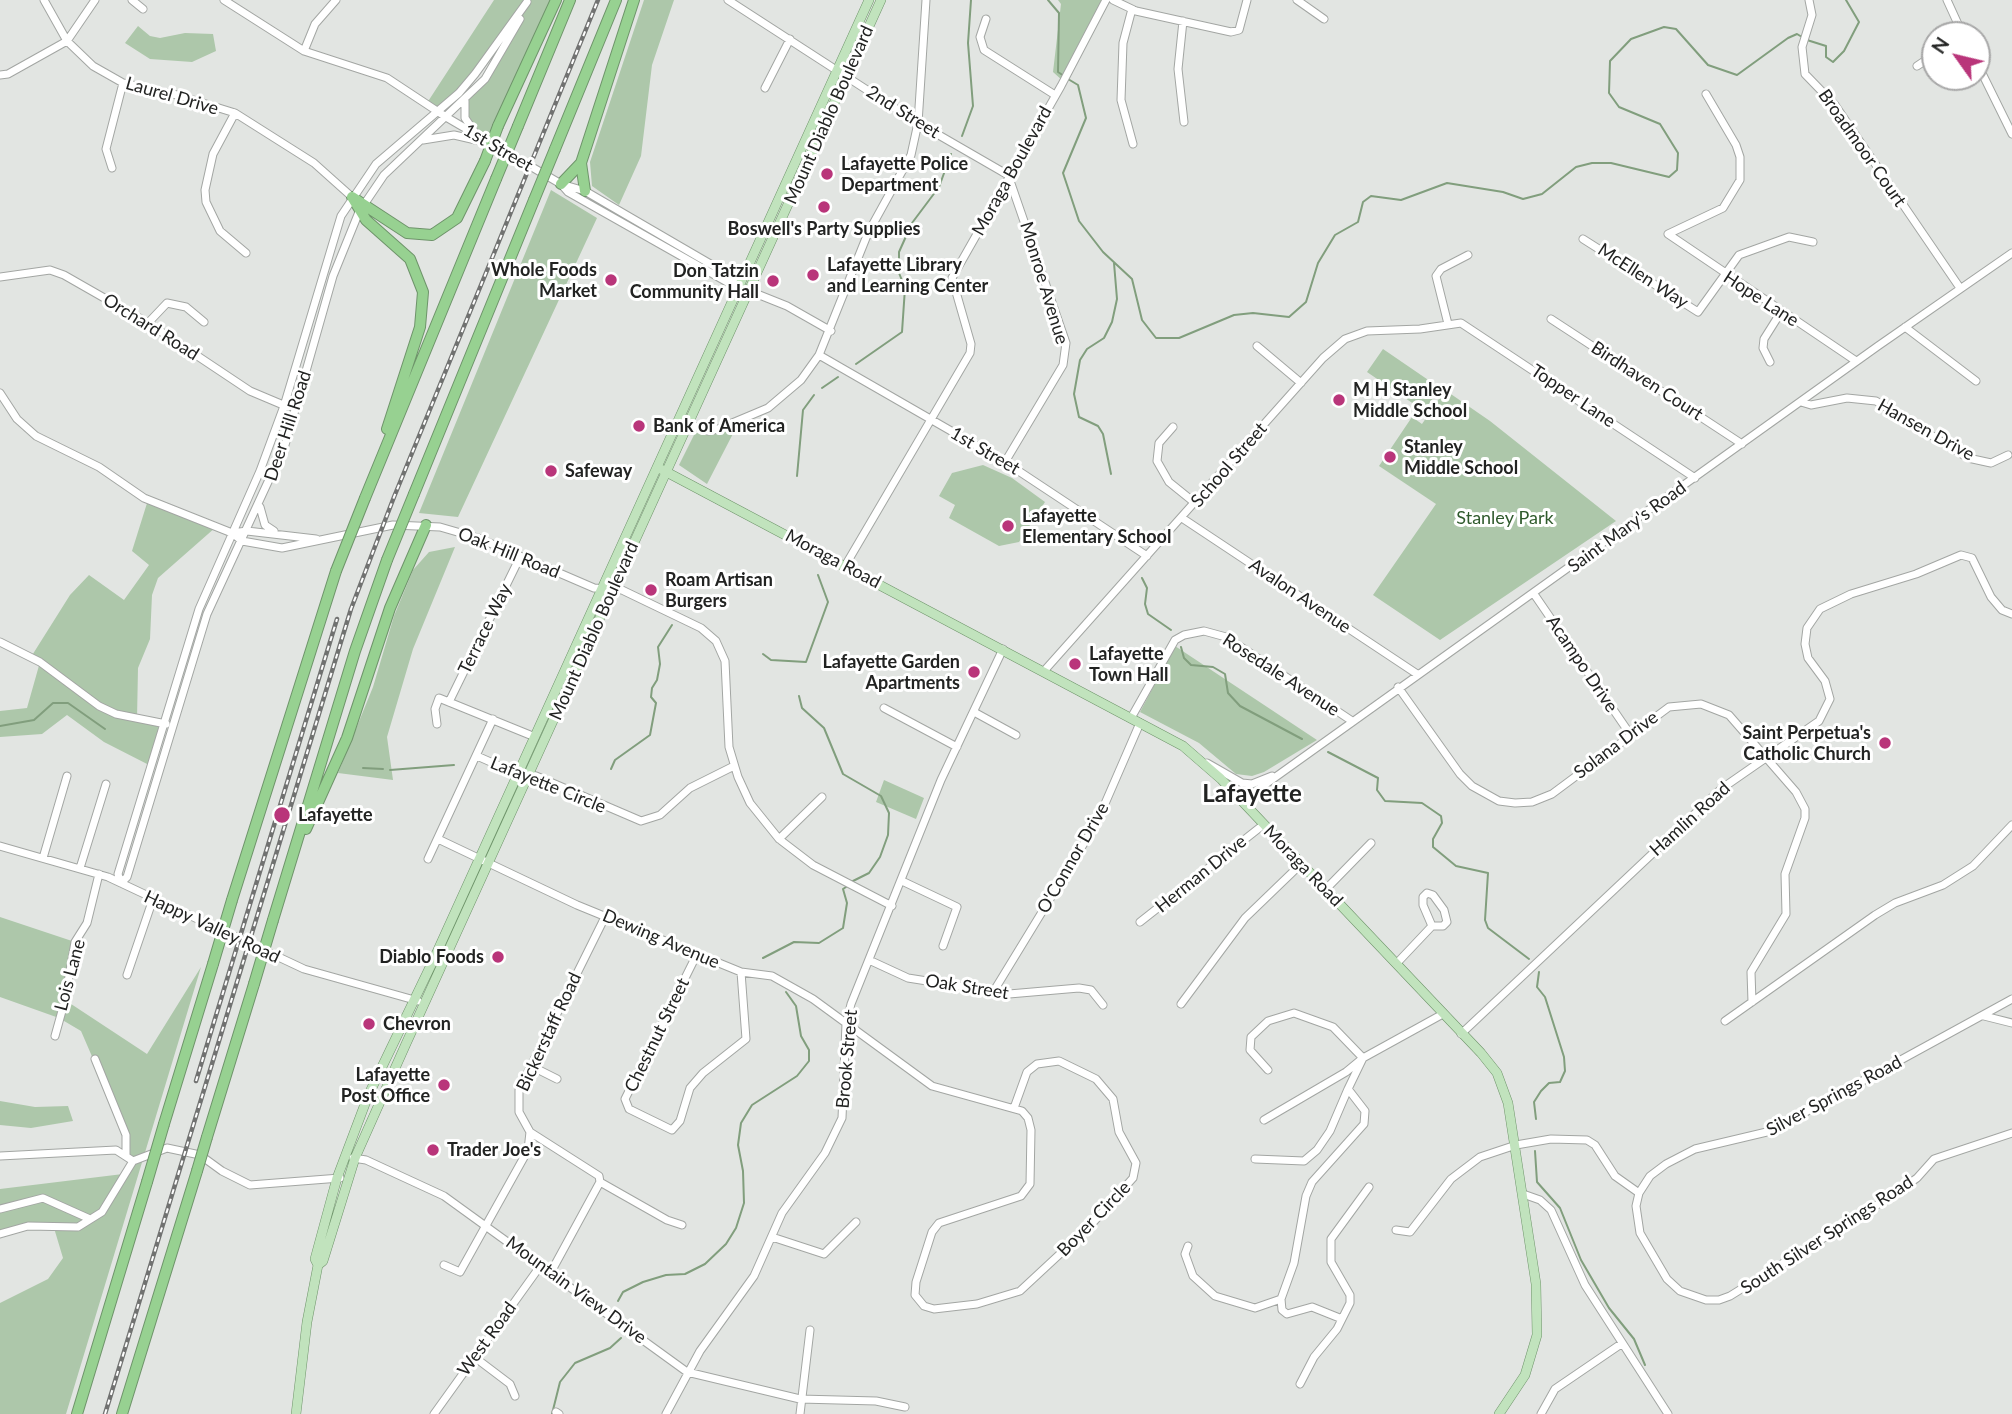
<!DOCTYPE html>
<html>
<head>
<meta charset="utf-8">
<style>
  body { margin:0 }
  #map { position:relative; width:2012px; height:1414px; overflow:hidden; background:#e2e5e2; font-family:Lato,sans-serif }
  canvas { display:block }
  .north { position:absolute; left:1921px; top:21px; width:70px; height:70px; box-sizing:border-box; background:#fff; border:2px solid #a7a7a7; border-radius:50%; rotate:304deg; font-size:19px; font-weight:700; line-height:28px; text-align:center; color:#222322 }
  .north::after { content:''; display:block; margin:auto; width:24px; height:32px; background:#b9357a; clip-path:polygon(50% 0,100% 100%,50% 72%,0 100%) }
</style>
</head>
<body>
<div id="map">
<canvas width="2012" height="1414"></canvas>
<div class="north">N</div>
</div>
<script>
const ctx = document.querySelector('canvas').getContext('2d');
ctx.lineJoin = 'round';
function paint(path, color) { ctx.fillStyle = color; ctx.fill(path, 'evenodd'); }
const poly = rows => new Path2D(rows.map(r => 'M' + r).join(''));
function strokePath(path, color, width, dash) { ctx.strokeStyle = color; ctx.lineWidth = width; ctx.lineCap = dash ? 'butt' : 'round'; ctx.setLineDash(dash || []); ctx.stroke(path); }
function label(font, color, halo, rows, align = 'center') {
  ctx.font = font + ' Lato,sans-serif'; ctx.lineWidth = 6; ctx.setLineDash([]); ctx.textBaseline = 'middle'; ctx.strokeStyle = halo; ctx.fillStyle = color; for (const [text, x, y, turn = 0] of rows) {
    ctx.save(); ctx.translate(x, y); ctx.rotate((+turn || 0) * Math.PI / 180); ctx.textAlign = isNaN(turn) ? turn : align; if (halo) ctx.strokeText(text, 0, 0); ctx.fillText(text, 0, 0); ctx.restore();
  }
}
const green = poly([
  [494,0,551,0,487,142,471,128,465,101,485,79,525,7,475,74,437,110,427,103],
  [644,0,674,0,652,65,641,156,619,205,592,186,590,162],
  [1058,0,1106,0,1063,81,1053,72,1061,4],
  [138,26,150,36,160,38,185,33,213,34,216,51,192,62,150,59,125,43],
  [551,190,597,218,458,517,419,513],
  [1383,349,1440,388,1424,411,1367,372],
  [1445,390,1490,421,1616,521,1440,640,1373,595,1436,504,1379,466,1412,417,1422,424],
  [739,422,707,484,679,465,695,433,717,434],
  [983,465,1012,478,1045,502,1019,542,999,546,949,518,955,505,939,496,952,473],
  [148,500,216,527,158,578,152,595,150,639,138,668,137,719,163,724,151,766,104,742,67,715,42,734,0,737,0,711,27,708,40,662,31,657,70,595,89,575,124,600,149,565,132,551],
  [455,547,413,649,387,737,393,780,338,773,373,687,394,616,413,570,429,552],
  [1175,646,1317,740,1264,772,1252,776,1236,774,1199,743,1140,712],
  [884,780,924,798,916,819,876,802],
  [0,917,75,942,65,1000,147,1054,201,967,66,1414,0,1414,0,1303,48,1279,63,1258,54,1228,28,1226,0,1234,0,1189,123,1174,131,1160,125,1153,126,1135,81,1031,59,1018,0,997],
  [0,1101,35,1107,68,1106,73,1121,31,1128,0,1125]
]);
const stream = poly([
  [1048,0,1059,13,1058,72,1064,76],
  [1807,40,1826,46,1826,57,1833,62,1844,51,1859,22,1846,0],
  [1068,79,1078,85,1086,118,1063,173,1079,221,1103,252,1132,279,1142,320,1156,338,1179,338,1234,315,1253,313,1289,317,1306,302,1318,263,1335,235,1358,222,1363,202,1371,196,1401,200,1447,183,1503,192,1523,199,1542,194,1576,167,1592,163,1611,163,1669,177,1677,170,1678,153,1660,124,1619,107,1609,93,1610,61,1631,39,1664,27,1676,29,1708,65,1737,75,1788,38,1797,34,1802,37],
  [962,136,973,106,968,43,971,0],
  [856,364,902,332,905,288,899,273,899,252,912,223,939,187,951,154],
  [822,388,838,377],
  [1111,474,1103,434,1098,426,1079,417,1074,394,1080,360,1087,349,1104,338,1112,322,1117,299,1114,263],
  [797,476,803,410,814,395],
  [1142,578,1147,588,1145,604,1148,614,1171,630],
  [1181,647,1184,658,1191,665,1213,667,1225,674,1228,693,1240,706,1302,739],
  [763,654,771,660,806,662,828,602,818,575],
  [799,696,802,708,824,728,843,774,881,796,889,813,888,835,880,857,869,873,853,881],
  [0,726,34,720,53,703,68,703,105,729],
  [1328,752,1378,778,1377,790,1385,801,1422,803,1441,816,1442,823,1433,839,1433,847,1456,866,1488,873,1485,920,1488,928,1529,959],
  [363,768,383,769],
  [611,769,615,760,650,735,656,703,651,697,652,688,657,680,660,664,658,647,672,625],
  [390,770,454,765],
  [763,958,794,942,819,943,843,928,847,903,843,889,846,887],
  [1536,1119,1534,1102,1541,1091,1549,1083,1560,1082,1565,1071,1564,1057,1545,997,1537,987,1539,972],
  [1535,1151,1537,1182,1560,1208,1581,1260,1609,1308,1634,1339,1645,1365],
  [618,1301,623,1292,643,1282,666,1275,685,1274,705,1264,726,1244,736,1228,744,1203,743,1171,738,1145,741,1123,752,1105,797,1076,809,1061,809,1050,801,1036,796,1006,786,992],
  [552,1414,560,1382,575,1363,610,1348,621,1338]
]);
const minor = poly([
  [44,0,67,41,93,66,123,83,177,95,235,113,314,163,352,197],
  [132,0,143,9],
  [224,0,304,51,387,78,446,117,561,184,568,192,727,282,787,306,831,331],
  [728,0,918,123,1008,175,1066,343,1063,365,1005,462],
  [1113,0,1136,11,1231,32,1239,30,1247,0],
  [1297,0,1324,19],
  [1809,0,1812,15,1802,47,1805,74,1835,105,1960,288],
  [1947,0,1963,35],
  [1132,9,1123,43,1121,100,1133,144],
  [986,19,980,37,984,50,1055,95],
  [1183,21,1178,69,1184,122],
  [304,51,315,24,336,0],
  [1977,63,2012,134],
  [1917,66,1935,54],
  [0,75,8,74,67,41,95,0],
  [765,88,790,39],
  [1706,94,1736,145,1740,157,1740,180,1723,208,1668,234,1856,361],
  [465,101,465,118,474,131],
  [235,113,213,154,205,190,206,202,220,231,246,253],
  [423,140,454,135,480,141],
  [112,168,106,149,123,83],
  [561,184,585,191,731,276,739,285],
  [1583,239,1698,312,1739,255,1789,237,1813,242],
  [0,277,50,270,64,275,148,323,250,391,288,407],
  [1551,319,1742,444],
  [148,323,167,303,186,307,204,322],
  [1448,324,1436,276,1441,269,1468,255],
  [1905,327,1976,381],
  [1257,346,1301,383],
  [819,355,1005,462,1147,556],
  [1770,362,1763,348,1764,339,1781,312],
  [0,393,17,419,36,436,99,467,144,498,232,533,242,541,282,548,393,525,440,527,478,538,594,588,622,590,701,628,716,641,725,661,729,747,738,777,750,803,779,839,813,865,892,906],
  [1801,402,1811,405,1847,398,1876,401,1968,458,1991,463,2008,455],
  [689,424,708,431,718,429,768,408,801,380,819,355,868,233,911,155,918,123,926,0],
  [1173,427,1159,443,1157,461,1169,482,1195,503],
  [260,507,265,525,274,531],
  [1182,518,1417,674],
  [232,533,247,531,316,539],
  [845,566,970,353,971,344,952,278,1061,86,1106,0],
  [1534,594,1630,734],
  [0,642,40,662,99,706,116,714,166,724],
  [1044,671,1323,358,1345,339,1367,331,1420,329,1461,323,1695,478],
  [1398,687,1460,774,1472,786,1499,801,1515,803,1532,802,1552,794,1669,707,1701,704,1729,715,1796,792,1805,809,1805,818,1785,874,1786,914,1751,972,1752,1002],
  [449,702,520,557],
  [884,708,957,747],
  [974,712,1016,735],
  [1131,718,1175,640,1184,635,1204,631,1226,637,1352,721],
  [437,724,435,709,439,698,535,737],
  [477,756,511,771,536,776,641,821,660,815,690,788,734,766],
  [1207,763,1242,783,1252,784,1272,776],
  [1242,801,1878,346,2012,253],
  [438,839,577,905,741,972,772,976,813,999,932,1086,1022,1111,1028,1118,1031,1130,1030,1184,1021,1196,939,1223,932,1232,916,1282,915,1295,924,1306,934,1309,977,1304,1020,1291,1090,1226,1133,1178,1136,1163,1119,1132,1113,1099,1096,1079,1059,1061,1037,1064,1027,1072,1014,1108],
  [779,839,822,797],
  [0,846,108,877,304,969,418,1001],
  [43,858,67,776],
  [428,859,493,719],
  [80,868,106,784],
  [902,881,957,907,943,946],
  [121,883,118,874,199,609,260,471,284,406,341,216,376,164,459,93,475,74,527,2],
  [121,883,127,877,207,614,285,445,333,276,359,212,384,175,485,79,520,19],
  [1326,889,1371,843],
  [1140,922,1263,825],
  [697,954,625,1099,629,1109,672,1130,680,1121,690,1088,703,1073,746,1039,741,972],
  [869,960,908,978,1009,994,1079,988,1091,990,1103,1005],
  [1397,963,1432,926,1443,926,1447,922,1444,910,1433,895,1427,893,1423,897,1423,905,1432,926],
  [127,975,153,899],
  [995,989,1097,822,1140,723],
  [2012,999,1771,1131,1695,1149,1666,1164,1650,1176,1639,1193,1636,1206,1640,1233,1667,1279,1680,1291,1706,1300,1719,1300,1730,1296,1893,1195,1917,1178,1934,1159,2012,1133],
  [1181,1004,1245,918,1301,864],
  [1984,1016,2012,1023],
  [1725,1021,1875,915,1895,903,1943,885,1973,866,2012,825],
  [1461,1034,1721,789,1819,721,1830,699,1825,681,1808,658,1805,644,1807,628,1820,609,1851,594,1916,574,1961,555,1972,558,1991,597,2002,610,2012,614],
  [55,1036,65,1000,75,942,87,923,99,874],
  [95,1059,126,1135,126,1154],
  [529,1065,557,1079],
  [1264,1120,1346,1072,1363,1058,1333,1027,1294,1013,1268,1021,1251,1037,1250,1050,1268,1070],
  [530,1132,599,1176,600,1182,551,1272],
  [0,1156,116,1150,133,1161],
  [353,1158,366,1160,444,1196,687,1372,800,1399,876,1401,905,1407],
  [1255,1159,1304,1161,1317,1150,1330,1131,1348,1089],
  [600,1182,667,1220,682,1225],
  [1523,1194,1540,1200,1551,1210,1585,1285,1668,1414],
  [0,1209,43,1198,90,1219],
  [1396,1230,1410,1232,1451,1179,1480,1157,1516,1145,1551,1139,1587,1140,1595,1145,1615,1176,1639,1193],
  [0,1234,28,1226,78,1227,102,1212,133,1161,167,1148,200,1155,222,1171,250,1185,340,1178],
  [772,1237,824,1254,856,1222],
  [1188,1246,1185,1254,1193,1276,1215,1296,1255,1308,1281,1299,1294,1263,1306,1196,1312,1182,1364,1124,1365,1111,1348,1089,1363,1058,1441,1015],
  [444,1265,460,1272,528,1150,530,1132,519,1112,519,1090,606,915],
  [1281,1299,1282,1310,1287,1314,1312,1307,1342,1319],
  [473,1356,510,1384,515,1396],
  [1300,1384,1314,1357,1337,1329,1350,1303,1350,1295,1331,1262,1331,1239,1369,1187],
  [556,1412,559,1414],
  [434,1414,541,1265],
  [666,1414,700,1351,754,1276,782,1213,825,1153,842,1118,846,1024,851,1004,941,780,1003,649],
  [800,1414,810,1330],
  [1541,1414,1555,1389,1621,1344]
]);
const major = poly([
  [657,467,1183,746,1221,779,1481,1053,1497,1073,1508,1103,1536,1284,1537,1335,1525,1375,1499,1414],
  [318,1265,323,1261,355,1158,405,1046,881,0],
  [296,1414,307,1322,318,1265,315,1259,337,1178,368,1096,432,963,869,0]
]);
const highway = poly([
  [498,126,556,0],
  [518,126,570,0],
  [555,149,616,0],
  [561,184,581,163],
  [585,191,581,163,634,0],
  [352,197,366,220,410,259,423,292,420,327,387,429],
  [352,197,407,233,432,235,457,218,485,161],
  [414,494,534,200],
  [365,498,496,179],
  [306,829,347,738,390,608,426,525],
  [232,900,336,571],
  [273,920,355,651,387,560],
  [164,1124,213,964],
  [207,1137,254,984],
  [77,1414,147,1182],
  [122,1414,197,1171]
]);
const rail = poly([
  [196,1081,337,619],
  [105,1414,351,609,394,497,598,0]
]);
const highwayBridge = poly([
  [485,161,498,126],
  [496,179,518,126],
  [534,200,555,149],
  [387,560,414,494],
  [336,571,365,498],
  [213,964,232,900],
  [254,984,273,920],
  [197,1171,207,1137],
  [147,1182,164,1124]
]);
const markers = [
  [827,174,7,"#b9357a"],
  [824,207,7,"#b9357a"],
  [813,275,7,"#b9357a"],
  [611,280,7,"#b9357a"],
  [773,281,7,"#b9357a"],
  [1339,400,7,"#b9357a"],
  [639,426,7,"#b9357a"],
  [1390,457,7,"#b9357a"],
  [551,471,7,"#b9357a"],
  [1008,526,7,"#b9357a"],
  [651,590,7,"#b9357a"],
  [1075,664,7,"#b9357a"],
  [974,672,7,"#b9357a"],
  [1885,743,7,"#b9357a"],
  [282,815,9,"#b9357a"],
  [498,957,7,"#b9357a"],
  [369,1024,7,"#b9357a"],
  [444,1085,7,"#b9357a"],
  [433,1150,7,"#b9357a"]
];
const streetNames = [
  ["Laurel Drive",172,96,16],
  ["2nd Street",903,112,32],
  ["Mount Diablo Boulevard",829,115,-66],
  ["1st Street",498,148,30],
  ["Broadmoor Court",1862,148,55],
  ["Moraga Boulevard",1012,171,-61],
  ["McEllen Way",1643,276,33],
  ["Monroe Avenue",1044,283,73],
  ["Hope Lane",1761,299,33],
  ["Orchard Road",151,327,32],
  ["Birdhaven Court",1647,381,33],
  ["Topper Lane",1573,396,34],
  ["Deer Hill Road",288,426,-72],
  ["Hansen Drive",1926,430,29],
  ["1st Street",985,451,30],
  ["School Street",1229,465,-49],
  ["Saint Mary's Road",1627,527,-36],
  ["Oak Hill Road",509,553,22],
  ["Moraga Road",833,559,28],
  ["Avalon Avenue",1300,596,34],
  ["Terrace Way",485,629,-64],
  ["Mount Diablo Boulevard",594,631,-66],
  ["Acampo Drive",1582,664,56],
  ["Rosedale Avenue",1281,675,33],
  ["Solana Drive",1616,745,-37],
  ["Lafayette Circle",548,785,22],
  ["Hamlin Road",1690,819,-42],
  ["O'Connor Drive",1073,858,-60],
  ["Moraga Road",1303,866,46],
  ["Herman Drive",1201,874,-39],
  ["Happy Valley Road",212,927,25],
  ["Dewing Avenue",661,939,23],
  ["Lois Lane",70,975,-75],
  ["Oak Street",967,987,9],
  ["Bickerstaff Road",549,1032,-65],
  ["Chestnut Street",657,1035,-64],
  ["Brook Street",847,1059,-85],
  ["Silver Springs Road",1834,1096,-28],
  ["Boyer Circle",1094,1219,-46],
  ["South Silver Springs Road",1827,1235,-33],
  ["Mountain View Drive",576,1290,36],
  ["West Road",487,1339,-54]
];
const poiNames = [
  ["Lafayette Police",841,164],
  ["Department",841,185],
  ["Boswell's Party Supplies",824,229,"center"],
  ["Lafayette Library",827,265],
  ["and Learning Center",827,286],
  ["Whole Foods",597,270,"right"],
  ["Market",597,291,"right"],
  ["Don Tatzin",759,271,"right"],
  ["Community Hall",759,292,"right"],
  ["M H Stanley",1353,390],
  ["Middle School",1353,411],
  ["Bank of America",653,426],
  ["Stanley",1404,447],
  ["Middle School",1404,468],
  ["Safeway",565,471],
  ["Lafayette",1022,516],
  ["Elementary School",1022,537],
  ["Roam Artisan",665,580],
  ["Burgers",665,601],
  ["Lafayette",1089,654],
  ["Town Hall",1089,675],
  ["Lafayette Garden",960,662,"right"],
  ["Apartments",960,683,"right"],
  ["Saint Perpetua's",1871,733,"right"],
  ["Catholic Church",1871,754,"right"],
  ["Lafayette",298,815],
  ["Diablo Foods",484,957,"right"],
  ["Chevron",383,1024],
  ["Lafayette",430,1075,"right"],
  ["Post Office",430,1096,"right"],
  ["Trader Joe's",447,1150]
];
const parkNames = [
  ["Stanley Park",1505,518]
];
const districtNames = [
  ["Lafayette",1252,794]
];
paint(green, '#adc7aa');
strokePath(stream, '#819e7d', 2);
strokePath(minor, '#a3a6a3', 9);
strokePath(major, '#6e946a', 10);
strokePath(highway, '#6e946a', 12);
strokePath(minor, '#fff', 7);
strokePath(major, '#c1e3bd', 9);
strokePath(highway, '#97d191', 10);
strokePath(rail, '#717271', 4.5);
strokePath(rail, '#fff', 2, [5]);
strokePath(highwayBridge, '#6e946a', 12, []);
strokePath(highwayBridge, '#97d191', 10);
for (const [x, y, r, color] of markers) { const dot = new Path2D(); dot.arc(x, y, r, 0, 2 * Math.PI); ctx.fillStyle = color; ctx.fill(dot); strokePath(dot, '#fff', 2.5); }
label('18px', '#222322', '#fff', streetNames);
label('bold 18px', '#222322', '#fff', poiNames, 'left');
label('18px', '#2f5a2c', '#fff', parkNames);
label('bold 24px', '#222322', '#fff', districtNames);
</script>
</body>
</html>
